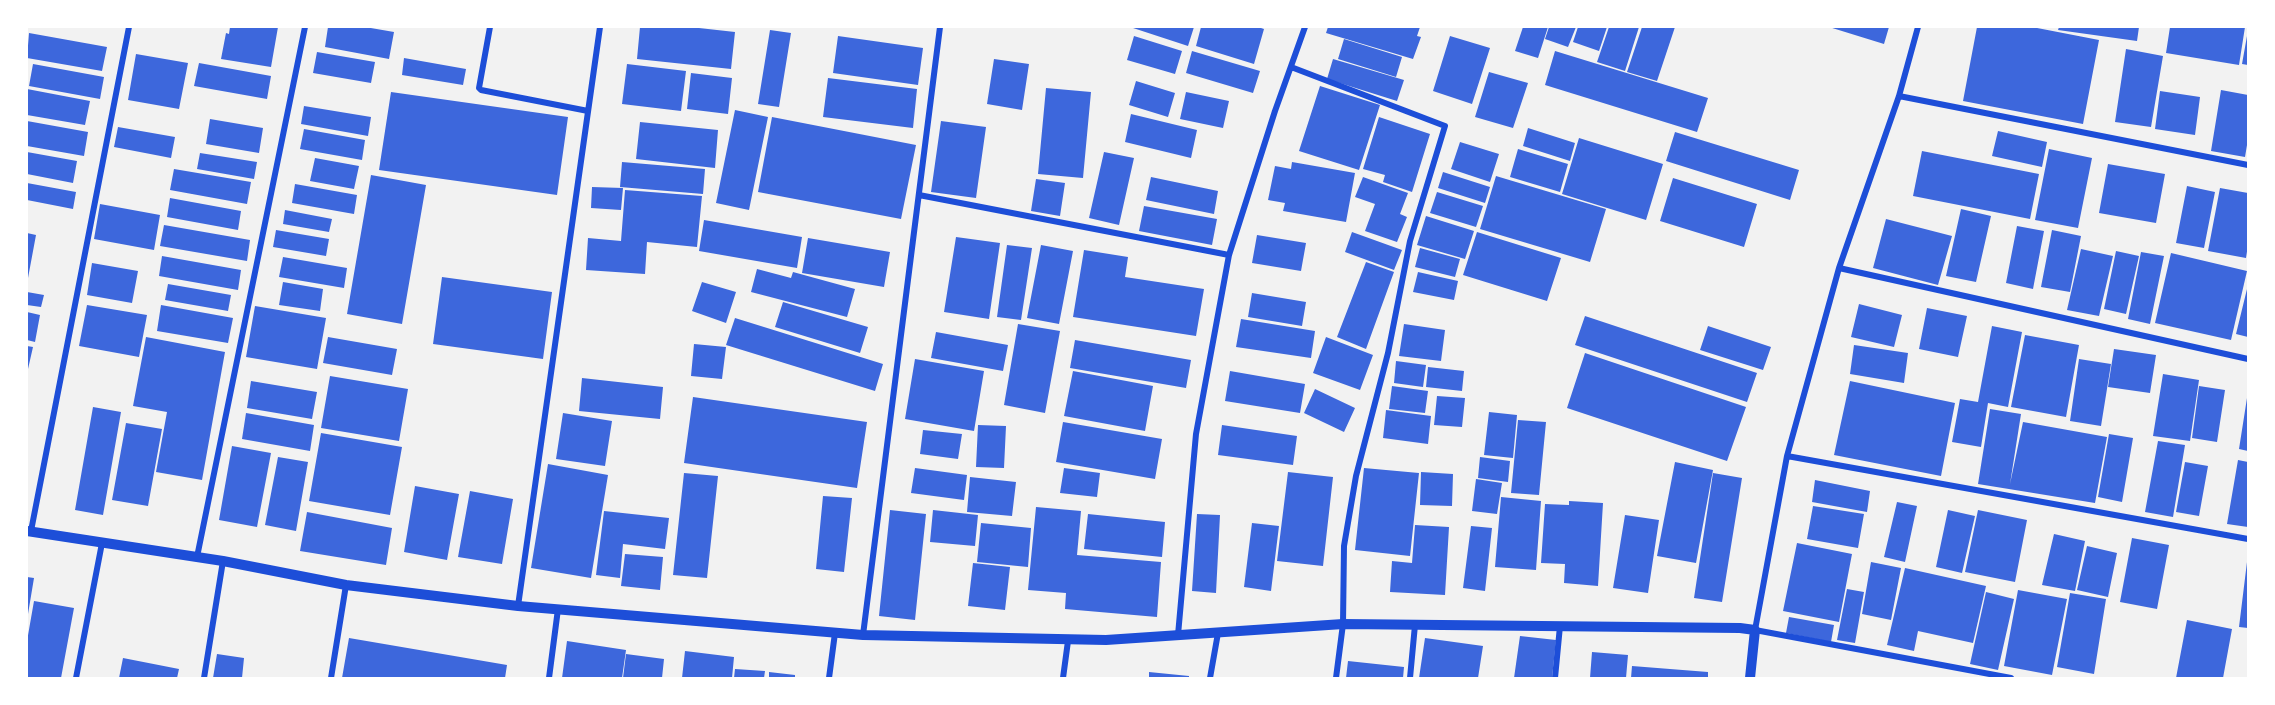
<!DOCTYPE html>
<html>
<head>
<meta charset="utf-8">
<style>
  body { margin:0 }
  #map { position:relative; width:2275px; height:705px; overflow:hidden; background:#f2f2f2; font-family:Overpass,sans-serif }
  canvas { display:block }
  .frame { position:absolute; inset:0; border:28px solid #fff; pointer-events:none }
</style>
</head>
<body>
<div id="map">
<canvas width="2275" height="705"></canvas>
<div class="frame"></div>
</div>
<script>
const ctx = document.querySelector('canvas').getContext('2d');
ctx.lineJoin = 'round';
function paint(path, color) { ctx.fillStyle = color; ctx.fill(path, 'evenodd'); }
const poly = rows => new Path2D(rows.map(r => 'M' + r).join(''));
function strokePath(path, color, width, dash) { ctx.strokeStyle = color; ctx.lineWidth = width; ctx.lineCap = dash ? 'butt' : 'round'; ctx.setLineDash(dash || []); ctx.stroke(path); }
const building = poly([
  [230,27,278,27,271,67,221,59,226,33,229,34],
  [328,27,365,27,394,32,389,59,325,47],
  [640,27,690,27,735,32,731,69,637,59],
  [1130,27,1194,27,1188,46],
  [1201,27,1258,27,1264,29,1254,64,1196,46],
  [1328,27,1420,27,1417,36,1421,37,1413,59,1326,33],
  [1523,27,1548,27,1538,58,1515,51],
  [1549,27,1576,27,1568,47,1545,39],
  [1578,27,1607,27,1599,51,1573,42],
  [1609,27,1639,27,1625,71,1597,62],
  [1642,27,1675,27,1657,81,1627,72],
  [1829,27,1889,27,1884,44],
  [1977,27,2032,27,2099,40,2083,124,1963,101],
  [2059,27,2139,27,2137,41,2058,30],
  [2170,27,2245,27,2239,65,2166,53],
  [770,30,791,33,779,107,758,104],
  [29,33,107,47,102,71,27,58],
  [838,36,923,48,918,85,833,73],
  [1134,36,1182,51,1175,74,1127,60],
  [1450,36,1490,48,1472,104,1433,91],
  [2247,36,2248,36,2248,65,2242,64],
  [1344,39,1402,57,1396,77,1338,59],
  [2126,49,2163,56,2151,127,2115,122],
  [1192,51,1260,71,1253,93,1186,73],
  [1555,51,1708,98,1697,132,1545,85],
  [317,52,375,62,371,83,313,73],
  [136,54,188,63,179,109,128,100],
  [404,58,466,69,463,85,402,75],
  [994,59,1029,64,1022,110,987,104],
  [1333,59,1404,80,1397,101,1327,79],
  [199,63,271,76,267,99,194,86],
  [33,64,104,77,100,99,29,86],
  [627,64,686,71,681,111,622,104],
  [1489,72,1528,83,1513,128,1475,117],
  [691,73,732,78,728,114,687,109],
  [828,78,917,89,913,128,823,117],
  [1136,81,1175,93,1168,117,1129,105],
  [1320,86,1380,105,1359,170,1299,151],
  [1046,88,1091,92,1083,178,1038,174],
  [27,89,90,101,85,125,27,115],
  [2221,90,2248,95,2248,139,2245,157,2211,151],
  [2160,91,2200,97,2195,135,2155,129],
  [391,92,568,117,557,195,379,170],
  [1186,92,1229,101,1223,128,1180,119],
  [304,106,371,117,368,136,301,124],
  [735,110,768,117,749,210,716,203],
  [1131,114,1197,130,1191,158,1125,142],
  [772,117,916,145,901,219,758,192],
  [1379,117,1430,134,1412,192,1383,182,1385,175,1363,169],
  [210,119,263,128,259,153,206,144],
  [27,121,88,132,84,156,27,146],
  [941,121,986,127,976,198,931,192],
  [640,122,718,130,715,168,636,159],
  [118,127,175,137,171,158,114,147],
  [1528,128,1575,143,1570,161,1523,146],
  [304,129,365,140,362,160,300,149],
  [1998,131,2047,142,2042,167,1992,156],
  [1675,132,1799,170,1790,200,1666,161],
  [1579,138,1663,164,1646,220,1562,194],
  [1460,142,1499,154,1490,182,1451,169],
  [1518,149,1568,164,1560,192,1510,177],
  [2049,149,2092,158,2078,228,2035,220],
  [1922,151,2039,174,2030,219,1913,196],
  [27,152,77,161,73,183,27,174],
  [1104,152,1134,158,1119,225,1089,218],
  [200,153,257,162,254,179,197,169],
  [315,158,359,166,354,189,310,181],
  [622,162,705,169,703,194,620,187],
  [1292,162,1355,173,1346,222,1283,211,1285,203,1268,200,1275,166,1291,169],
  [2108,164,2165,174,2156,223,2099,213],
  [174,169,251,182,247,204,170,190],
  [1443,172,1490,187,1485,203,1438,188],
  [371,175,426,185,402,324,347,314],
  [1496,176,1606,209,1590,262,1480,229],
  [1151,177,1218,191,1214,214,1146,200],
  [1363,177,1408,193,1400,214,1407,217,1397,242,1365,231,1375,204,1355,197],
  [1673,178,1757,204,1744,247,1660,221],
  [1036,179,1065,183,1060,216,1031,211],
  [27,183,76,192,73,209,27,200],
  [295,184,357,195,354,214,292,203],
  [2187,186,2215,192,2204,248,2176,243],
  [592,187,623,188,621,210,591,208],
  [2220,188,2248,193,2248,245,2246,258,2208,251],
  [625,190,702,196,697,247,647,242,645,274,586,270,588,238,621,241],
  [1437,192,1483,206,1476,227,1430,213],
  [170,198,241,211,238,230,167,217],
  [100,204,160,215,154,250,94,239],
  [1144,206,1217,219,1212,245,1139,231],
  [1961,209,1991,216,1976,282,1946,276],
  [285,210,332,219,329,232,283,224],
  [1426,216,1474,231,1465,259,1417,245],
  [1886,219,1952,236,1938,285,1873,268],
  [704,220,802,237,797,268,699,251],
  [164,225,250,240,247,261,160,246],
  [2017,226,2044,231,2033,289,2006,283],
  [276,230,329,239,326,256,273,247],
  [2052,230,2081,236,2070,292,2041,287],
  [1352,232,1402,250,1394,270,1345,252],
  [1477,232,1561,258,1547,301,1463,275],
  [27,233,36,235,28,278,27,277],
  [1257,235,1306,243,1301,271,1252,263],
  [956,237,1000,243,989,319,944,312],
  [808,238,890,252,884,287,802,273],
  [1007,245,1032,248,1021,320,997,317],
  [1041,245,1073,251,1059,324,1027,318],
  [1420,248,1460,259,1455,277,1415,267],
  [2081,249,2113,256,2099,316,2067,310],
  [1084,250,1128,257,1125,277,1204,289,1196,336,1073,317],
  [2116,251,2139,256,2126,314,2104,309],
  [2141,252,2164,256,2150,324,2128,319],
  [2171,253,2247,271,2231,340,2155,323],
  [162,256,241,270,238,290,159,276],
  [283,257,347,268,344,288,279,277],
  [1366,262,1394,272,1366,349,1337,337],
  [92,263,138,271,132,303,87,295],
  [757,269,791,278,793,272,855,289,847,317,751,292],
  [1418,272,1458,281,1454,300,1413,292],
  [442,277,552,292,543,359,433,344],
  [283,282,323,289,320,311,279,305],
  [702,282,736,292,726,323,692,311],
  [168,284,231,295,228,311,165,300],
  [2247,289,2248,289,2248,337,2236,334],
  [27,292,44,295,41,307,27,305],
  [1252,293,1306,302,1302,326,1248,317],
  [783,302,868,327,860,353,775,327],
  [1859,304,1902,315,1894,347,1851,337],
  [87,305,147,315,139,357,79,346],
  [161,305,233,318,228,343,157,331],
  [255,306,326,318,317,369,246,357],
  [1927,308,1967,316,1958,357,1919,349],
  [27,312,40,315,35,342,27,340],
  [1585,316,1757,373,1747,402,1575,345],
  [735,318,883,364,875,391,726,345],
  [1241,319,1315,331,1311,358,1236,347],
  [1018,324,1060,331,1045,413,1004,405],
  [1404,324,1445,330,1441,361,1399,356],
  [1708,326,1771,347,1763,370,1700,350],
  [1992,326,2022,332,2008,407,1988,403,1981,447,1952,442,1960,399,1978,402],
  [936,332,1008,345,1003,371,931,358],
  [2025,335,2079,345,2066,417,2011,407],
  [146,337,225,352,202,480,156,472,167,412,133,406],
  [328,337,397,349,392,375,323,363],
  [1326,337,1373,355,1360,390,1313,373],
  [1075,340,1191,360,1186,388,1070,368],
  [694,344,726,347,722,379,691,376],
  [1854,345,1908,353,1904,383,1850,374],
  [27,346,33,347,28,369,27,369],
  [2114,349,2156,355,2150,393,2108,387],
  [1585,353,1746,407,1727,461,1567,408],
  [915,359,984,371,974,431,905,419],
  [2079,359,2111,364,2101,426,2070,421],
  [1396,361,1426,365,1423,387,1394,383],
  [1428,367,1464,371,1462,391,1426,387],
  [1073,371,1153,386,1145,431,1064,416],
  [1230,371,1305,384,1300,413,1225,401],
  [2163,374,2199,380,2190,441,2153,436],
  [330,376,408,389,399,441,321,428],
  [582,378,663,387,660,419,579,411],
  [251,381,317,392,312,419,247,408],
  [1850,381,1955,403,1941,476,1834,455],
  [1392,386,1428,391,1425,413,1389,409],
  [2199,386,2225,390,2217,442,2192,438],
  [1315,389,1355,408,1344,432,1304,413],
  [1437,396,1465,398,1462,427,1434,425],
  [693,397,867,422,857,488,684,463],
  [2247,398,2248,398,2248,451,2239,449],
  [93,407,121,412,103,515,75,510],
  [1990,409,2021,414,2010,484,2023,422,2107,437,2095,503,1978,484],
  [1386,410,1431,416,1428,444,1383,438],
  [1489,412,1517,415,1513,458,1484,455],
  [246,413,314,425,310,451,242,439],
  [563,413,612,421,605,466,556,459],
  [1518,420,1546,422,1539,495,1511,493],
  [1063,422,1162,439,1155,479,1056,462],
  [126,423,162,429,148,506,112,500],
  [978,425,1006,426,1004,468,976,467],
  [1222,425,1297,436,1293,465,1218,455],
  [923,430,962,434,958,459,920,454],
  [321,433,402,447,390,515,309,501],
  [2109,434,2133,438,2122,502,2098,497],
  [2158,441,2185,445,2173,517,2145,512],
  [232,446,271,453,257,527,219,520],
  [278,457,308,462,296,531,265,525],
  [1480,457,1510,461,1508,482,1478,478],
  [2238,460,2248,462,2248,527,2227,524],
  [1675,462,1713,470,1696,563,1657,556],
  [2185,462,2208,466,2199,516,2176,512],
  [548,464,608,475,591,578,531,568],
  [915,468,967,475,964,500,911,493],
  [1064,468,1100,473,1097,497,1060,493],
  [1364,468,1419,473,1410,556,1355,550],
  [1288,472,1333,477,1323,566,1277,561],
  [1421,472,1453,474,1452,506,1420,505],
  [684,473,718,476,707,578,673,575],
  [1713,473,1742,478,1722,602,1694,598],
  [970,477,1016,482,1012,516,967,512],
  [1476,479,1502,483,1497,514,1472,511],
  [1815,480,1870,491,1867,512,1812,502],
  [415,486,459,494,447,560,404,552],
  [470,491,513,499,502,564,458,557],
  [823,496,852,498,844,572,816,569],
  [1501,497,1541,501,1536,570,1495,567],
  [1569,501,1603,503,1598,586,1564,583,1565,564,1541,563,1545,504,1569,505],
  [1897,502,1917,506,1905,562,1884,557],
  [1813,506,1864,514,1858,548,1807,539],
  [1036,507,1081,511,1077,555,1161,562,1157,617,1065,609,1066,593,1028,590],
  [890,510,926,514,915,620,879,616],
  [933,510,978,515,975,546,930,542],
  [1948,510,1975,516,1962,573,1936,567],
  [1978,510,2027,520,2015,582,1965,572],
  [604,511,669,518,665,549,623,544,620,578,596,575],
  [307,512,392,528,386,565,300,551],
  [1088,514,1165,522,1162,557,1084,549],
  [1197,514,1220,515,1216,593,1192,591],
  [1625,515,1659,520,1648,593,1613,588],
  [981,523,1031,528,1028,567,977,562],
  [1252,523,1279,526,1271,591,1244,587],
  [1415,525,1449,527,1445,595,1390,592,1392,561,1412,563],
  [1471,526,1492,528,1485,591,1463,588],
  [2054,534,2085,541,2075,591,2042,585],
  [2132,538,2169,545,2157,609,2120,602],
  [1797,543,1852,554,1839,622,1783,611],
  [2087,546,2117,553,2108,597,2077,590],
  [625,554,663,557,660,590,621,586],
  [1871,562,1901,568,1891,620,1862,614],
  [2247,562,2248,562,2248,628,2239,627],
  [973,563,1010,567,1005,610,968,606],
  [1905,568,1986,586,1973,643,1918,631,1914,651,1887,645],
  [27,577,34,578,28,614,27,614],
  [1847,589,1864,592,1855,643,1837,640],
  [2018,590,2067,599,2052,675,2004,666],
  [1986,592,2014,599,1998,670,1970,664],
  [2070,593,2106,599,2094,674,2057,667],
  [34,601,74,608,61,678,27,678,27,641],
  [1789,617,1834,625,1831,642,1786,633],
  [2187,620,2232,629,2223,678,2176,678],
  [1520,636,1556,640,1552,678,1514,678],
  [349,638,507,665,505,678,342,678],
  [1425,638,1483,646,1478,678,1419,678],
  [567,641,626,650,622,678,562,678],
  [685,651,734,657,732,678,682,678],
  [1592,652,1628,655,1626,678,1590,678],
  [217,654,244,658,242,678,213,678],
  [626,654,664,659,662,678,623,678],
  [123,658,179,669,177,678,119,678],
  [1348,661,1404,667,1403,678,1346,678],
  [1632,666,1708,672,1708,678,1631,678],
  [735,669,765,671,764,678,734,678],
  [769,672,795,675,795,678,769,678],
  [1149,672,1189,676,1189,678,1149,678]
]);
const minor = poly([
  [490,27,479,88,481,90,588,111],
  [1918,27,1899,96,1839,268,1787,456,1755,630,2011,678],
  [1291,67,1445,126,1410,241,1388,353,1356,476,1344,546,1343,624,1336,678],
  [1899,96,2248,165],
  [919,195,1229,255],
  [1839,268,2248,359],
  [1787,456,2248,539],
  [31,531,129,27],
  [197,557,305,27],
  [518,606,600,27],
  [863,635,940,27],
  [1178,635,1196,434,1229,255,1275,111,1305,27],
  [76,678,102,543],
  [204,678,223,561],
  [331,678,346,585],
  [549,678,558,609],
  [829,678,835,633],
  [1063,678,1068,641],
  [1210,678,1218,633],
  [1410,678,1415,625],
  [1555,678,1560,626]
]);
const tertiary = poly([
  [27,531,223,561,346,585,518,606,863,635,1106,640,1343,624,1740,628,1755,630,1750,678]
]);
paint(building, '#3d67dc');
strokePath(minor, '#1d4ed8', 6);
strokePath(tertiary, '#1d4ed8', 10);
</script>
</body>
</html>
